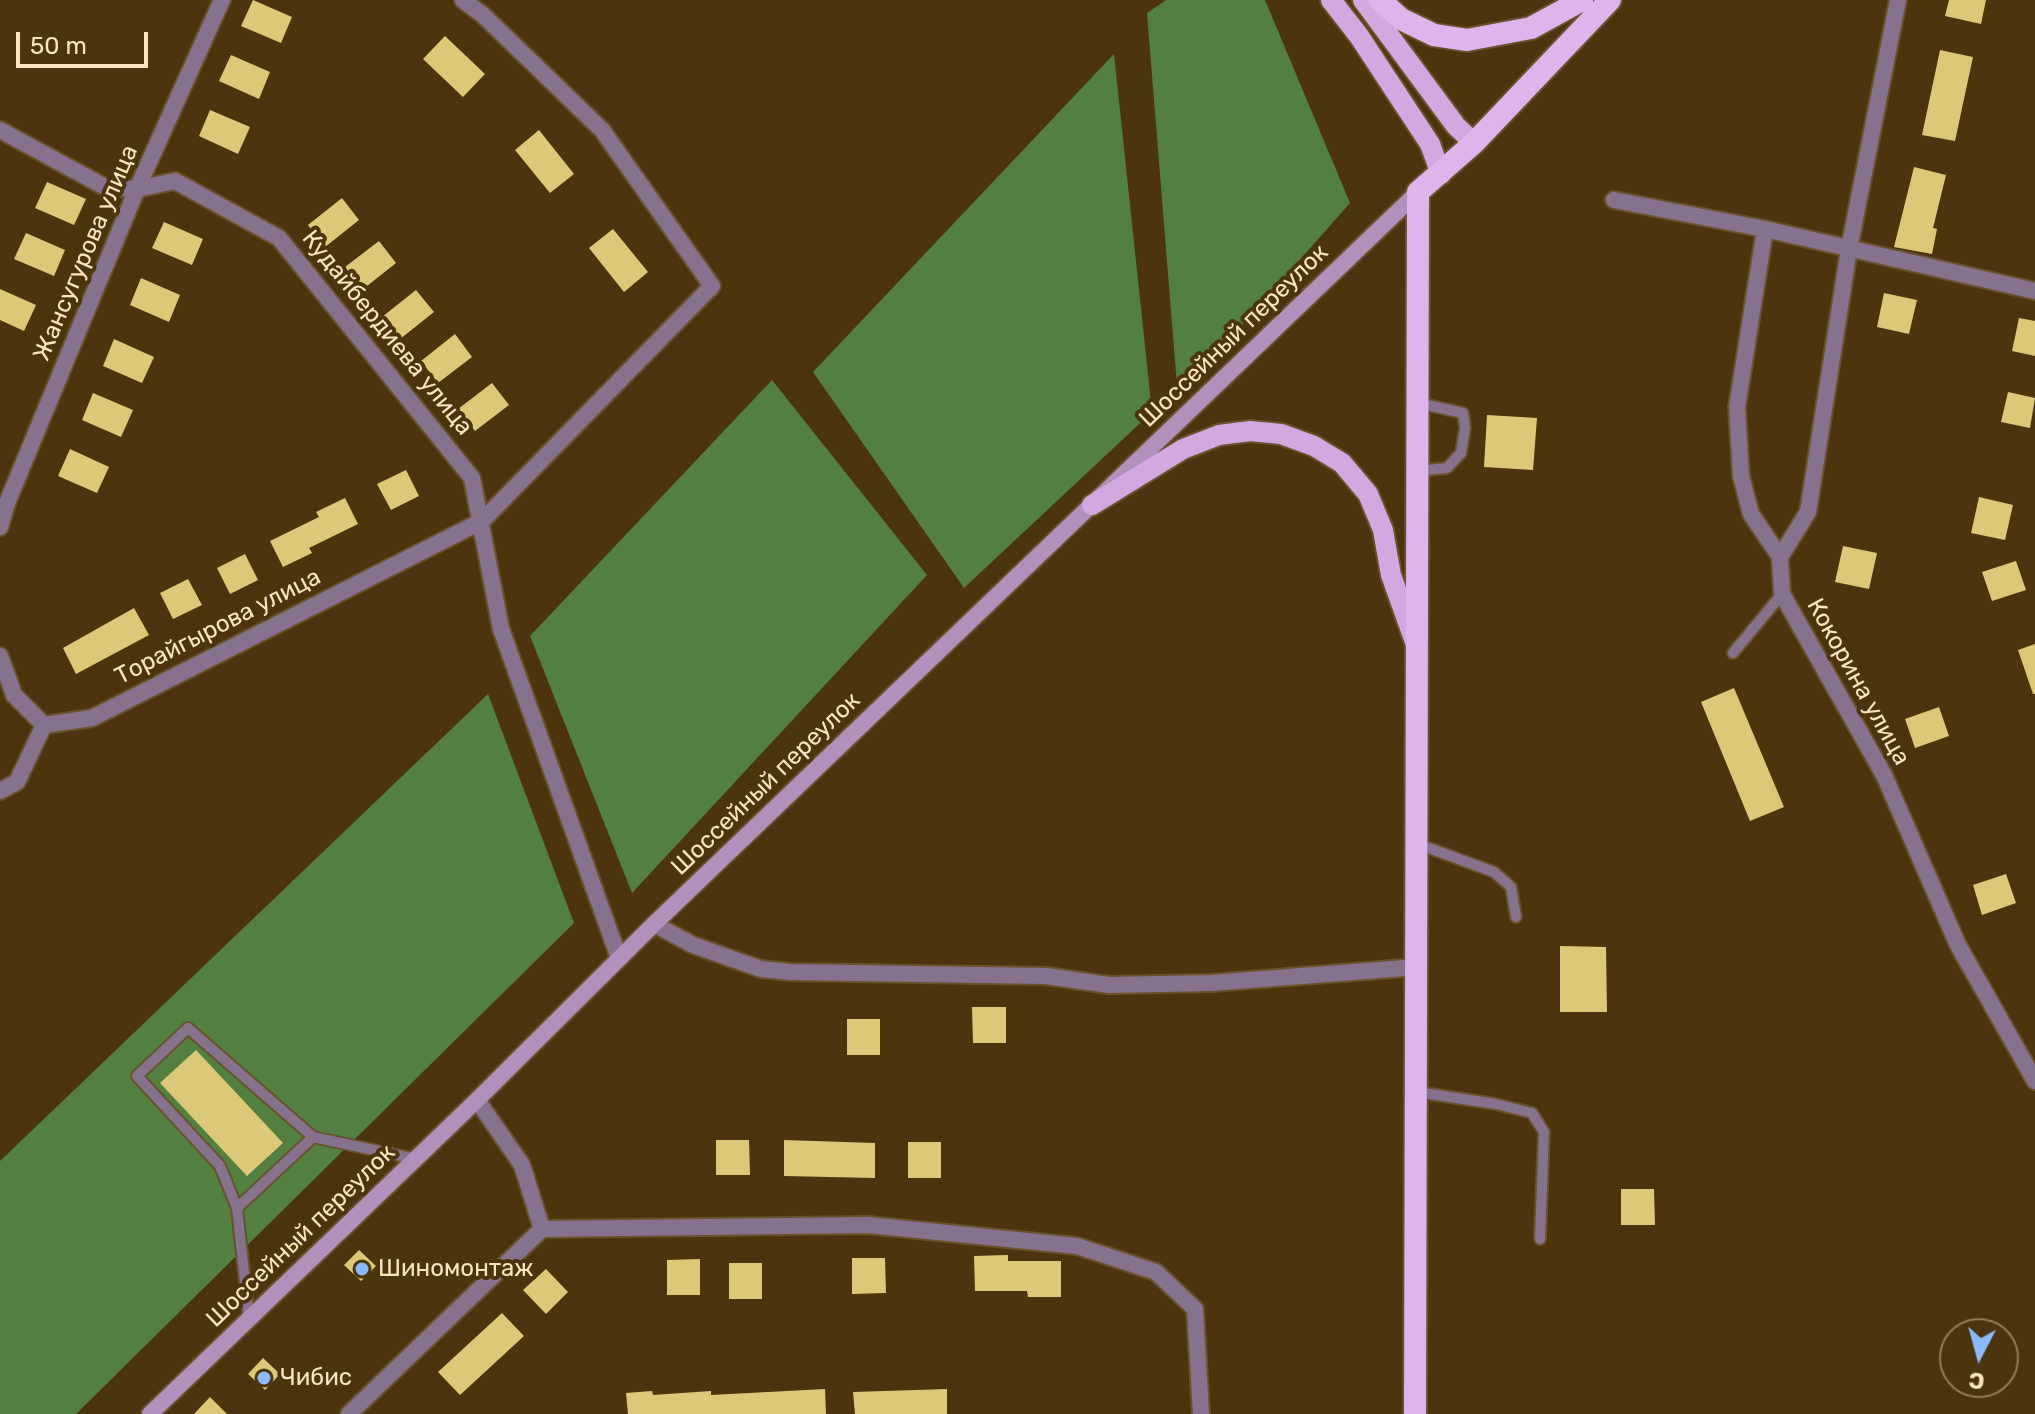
<!DOCTYPE html>
<html>
<head>
<meta charset="utf-8">
<style>
  body { margin:0 }
  #map { position:relative; width:2035px; height:1414px; overflow:hidden; background:#4c350e; font-family:Rubik,sans-serif }
  canvas { display:block }
  .north { position:absolute; left:1939px; top:1318px; width:80px; height:80px; box-sizing:border-box; background:#4c350e; border:2px solid #927b56; border-radius:50%; rotate:186deg; font-size:22px; font-weight:700; line-height:32px; text-align:center; color:#fce4c1 }
  .north::after { content:''; display:block; margin:auto; width:28px; height:36px; background:#8abafc; clip-path:polygon(50% 0,100% 100%,50% 72%,0 100%) }
  .scale { position:absolute; left:16px; top:32px; width:132px; height:36px; box-sizing:border-box; border:4px solid #fce4c1; border-top:0; padding-left:10px; font-size:24px; line-height:28px; white-space:nowrap; color:#fce4c1; -webkit-text-stroke:6px #4c350e; paint-order:stroke }
</style>
</head>
<body>
<div id="map">
<canvas width="2035" height="1414"></canvas>
<div class="north">С</div>
<div class="scale">50 m</div>
</div>
<script>
const ctx = document.querySelector('canvas').getContext('2d');
ctx.lineJoin = 'round';
function paint(path, color) { ctx.fillStyle = color; ctx.fill(path, 'evenodd'); }
const poly = rows => new Path2D(rows.map(r => 'M' + r).join(''));
function strokePath(path, color, width, dash) { ctx.strokeStyle = color; ctx.lineWidth = width; ctx.lineCap = dash ? 'butt' : 'round'; ctx.setLineDash(dash || []); ctx.stroke(path); }
function label(font, color, halo, rows, align = 'center') {
  ctx.font = font + ' Rubik,sans-serif'; ctx.lineWidth = 8; ctx.setLineDash([]); ctx.textBaseline = 'middle'; ctx.strokeStyle = halo; ctx.fillStyle = color; for (const [text, x, y, turn = 0] of rows) {
    ctx.save(); ctx.translate(x, y); ctx.rotate((+turn || 0) * Math.PI / 180); ctx.textAlign = isNaN(turn) ? turn : align; if (halo) ctx.strokeText(text, 0, 0); ctx.fillText(text, 0, 0); ctx.restore();
  }
}
const forest = poly([
  [1166,0,1265,0,1350,203,1178,398,1147,13],
  [1114,54,1152,412,964,588,813,372],
  [772,380,927,575,632,893,530,636],
  [488,694,574,923,76,1414,0,1414,0,1161]
]);
const building = poly([
  [253,0,292,17,281,43,241,26],
  [1949,0,1986,0,1981,24,1945,16],
  [445,36,485,74,463,97,423,59],
  [1940,50,1973,57,1955,141,1922,135],
  [231,55,270,72,259,99,219,81],
  [210,110,250,127,238,154,199,136],
  [539,130,574,174,550,193,515,150],
  [1914,167,1946,175,1933,228,1937,229,1932,254,1894,247],
  [47,182,86,199,74,225,35,208],
  [342,198,359,220,325,247,308,225],
  [164,222,203,239,192,265,152,248],
  [613,229,648,272,624,292,589,248],
  [26,233,65,250,54,276,14,259],
  [379,241,396,263,362,290,345,267],
  [141,278,180,295,169,322,130,305],
  [0,289,36,305,24,331,0,320],
  [416,290,434,312,400,339,382,317],
  [1884,293,1917,300,1909,334,1877,327],
  [2019,318,2035,321,2035,356,2012,351],
  [455,334,472,357,438,383,421,361],
  [114,339,154,357,142,383,103,366],
  [492,383,509,405,475,431,458,409],
  [2008,392,2035,398,2030,428,2001,422],
  [93,393,133,410,121,437,82,420],
  [1487,415,1537,418,1533,470,1484,467],
  [70,449,109,467,97,493,58,476],
  [406,470,419,496,391,510,377,484],
  [1979,497,2013,505,2005,540,1971,533],
  [345,498,358,524,309,548,312,553,283,567,270,541,319,517,316,512],
  [1843,546,1877,553,1869,589,1835,582],
  [245,554,258,580,230,594,217,568],
  [2016,561,2026,590,1992,601,1982,572],
  [188,579,202,605,173,619,160,593],
  [134,608,149,635,76,674,63,648],
  [2035,644,2035,694,2033,694,2018,650],
  [1734,688,1784,807,1750,821,1701,702],
  [1939,707,1949,736,1915,748,1905,719],
  [2006,874,2016,903,1982,915,1973,885],
  [1560,946,1606,947,1607,1012,1560,1012],
  [972,1007,1006,1007,1006,1043,973,1043],
  [847,1019,880,1019,880,1055,847,1055],
  [196,1050,283,1143,247,1176,160,1083],
  [716,1140,749,1140,750,1175,716,1175],
  [784,1140,875,1143,875,1178,784,1176],
  [908,1142,941,1142,941,1178,908,1178],
  [1621,1189,1654,1189,1655,1225,1621,1225],
  [359,1250,376,1266,361,1281,344,1265],
  [1008,1255,1008,1261,1061,1261,1061,1297,1028,1297,1027,1291,975,1291,974,1256],
  [852,1258,885,1258,886,1293,852,1294],
  [700,1259,700,1295,667,1295,667,1260],
  [729,1263,762,1263,762,1299,729,1299],
  [546,1269,568,1292,546,1314,523,1290],
  [502,1313,524,1336,460,1395,438,1372],
  [263,1358,280,1374,265,1390,248,1374],
  [825,1389,826,1414,628,1414,626,1393,652,1391,653,1395,711,1391,711,1395],
  [947,1389,947,1414,855,1414,853,1392],
  [210,1397,227,1414,194,1414]
]);
const service = poly([
  [1417,471,1447,468,1461,453,1465,428,1463,413,1418,403],
  [1733,653,1782,594],
  [1418,844,1494,872,1511,887,1516,917],
  [1417,1092,1496,1104,1532,1113,1544,1132,1540,1239],
  [237,1208,313,1137],
  [249,1319,237,1208,220,1166,137,1076,188,1028,313,1137,416,1159]
]);
const minor = poly([
  [1898,0,1849,249,1808,512,1780,557,1782,594,1884,775,1958,945,2035,1081],
  [0,130,105,187,137,189,175,181,279,238,472,478,501,629,619,958],
  [1614,200,1765,229,2035,291],
  [1765,229,1737,407,1741,476,1751,514,1780,557],
  [0,527,7,503,137,189,222,0],
  [0,656,14,695,44,725],
  [0,791,17,782,44,725,92,718,482,521,712,286,602,130,483,15,463,0],
  [654,924,693,945,761,969,790,972,1046,976,1109,985,1211,983,1418,967],
  [477,1100,522,1165,542,1229,868,1225,1077,1246,1156,1272,1195,1309,1201,1414],
  [349,1414,542,1229]
]);
const secondary = poly([
  [150,1414,477,1100,654,924,1418,192]
]);
const primary = poly([
  [1331,0,1359,36,1430,144,1441,174],
  [1363,0,1456,126,1474,143],
  [1092,505,1183,449,1219,435,1250,431,1281,434,1314,446,1342,463,1368,494,1383,530,1391,575,1415,642]
]);
const trunk = poly([
  [1380,0,1401,19,1434,35,1467,40,1531,28,1582,0],
  [1415,1414,1418,192,1474,143,1610,0]
]);
const markers = [
  [362,1269,8,"#8abafc"],
  [264,1378,8,"#8abafc"]
];
const streetNames = [
  ["Жансугурова улица",86,253,-67],
  ["Кудайбердиева улица",387,333,51],
  ["Шоссейный переулок",1234,336,-44],
  ["Торайгырова улица",218,627,-27],
  ["Кокорина улица",1858,682,61],
  ["Шоссейный переулок",766,784,-44],
  ["Шоссейный переулок",301,1236,-44]
];
const poiNames = [
  ["Шиномонтаж",378,1269],
  ["Чибис",280,1378]
];
paint(forest, '#537f40');
paint(building, '#dcc978');
strokePath(service, '#68512b', 14);
strokePath(minor, '#68512b', 20);
strokePath(secondary, '#68512b', 20);
strokePath(primary, '#68512b', 24);
strokePath(trunk, '#68512b', 26);
strokePath(service, '#86728d', 10);
strokePath(minor, '#86728d', 16);
strokePath(secondary, '#b091bc', 16);
strokePath(primary, '#d1a8e0', 20);
strokePath(trunk, '#ddb5ec', 22);
for (const [x, y, r, color] of markers) { const dot = new Path2D(); dot.arc(x, y, r, 0, 2 * Math.PI); ctx.fillStyle = color; ctx.fill(dot); strokePath(dot, '#4c350e', 3); }
label('24px', '#fce4c1', '#4c350e', streetNames);
label('24px', '#fce4c1', '#4c350e', poiNames, 'left');
</script>
</body>
</html>
